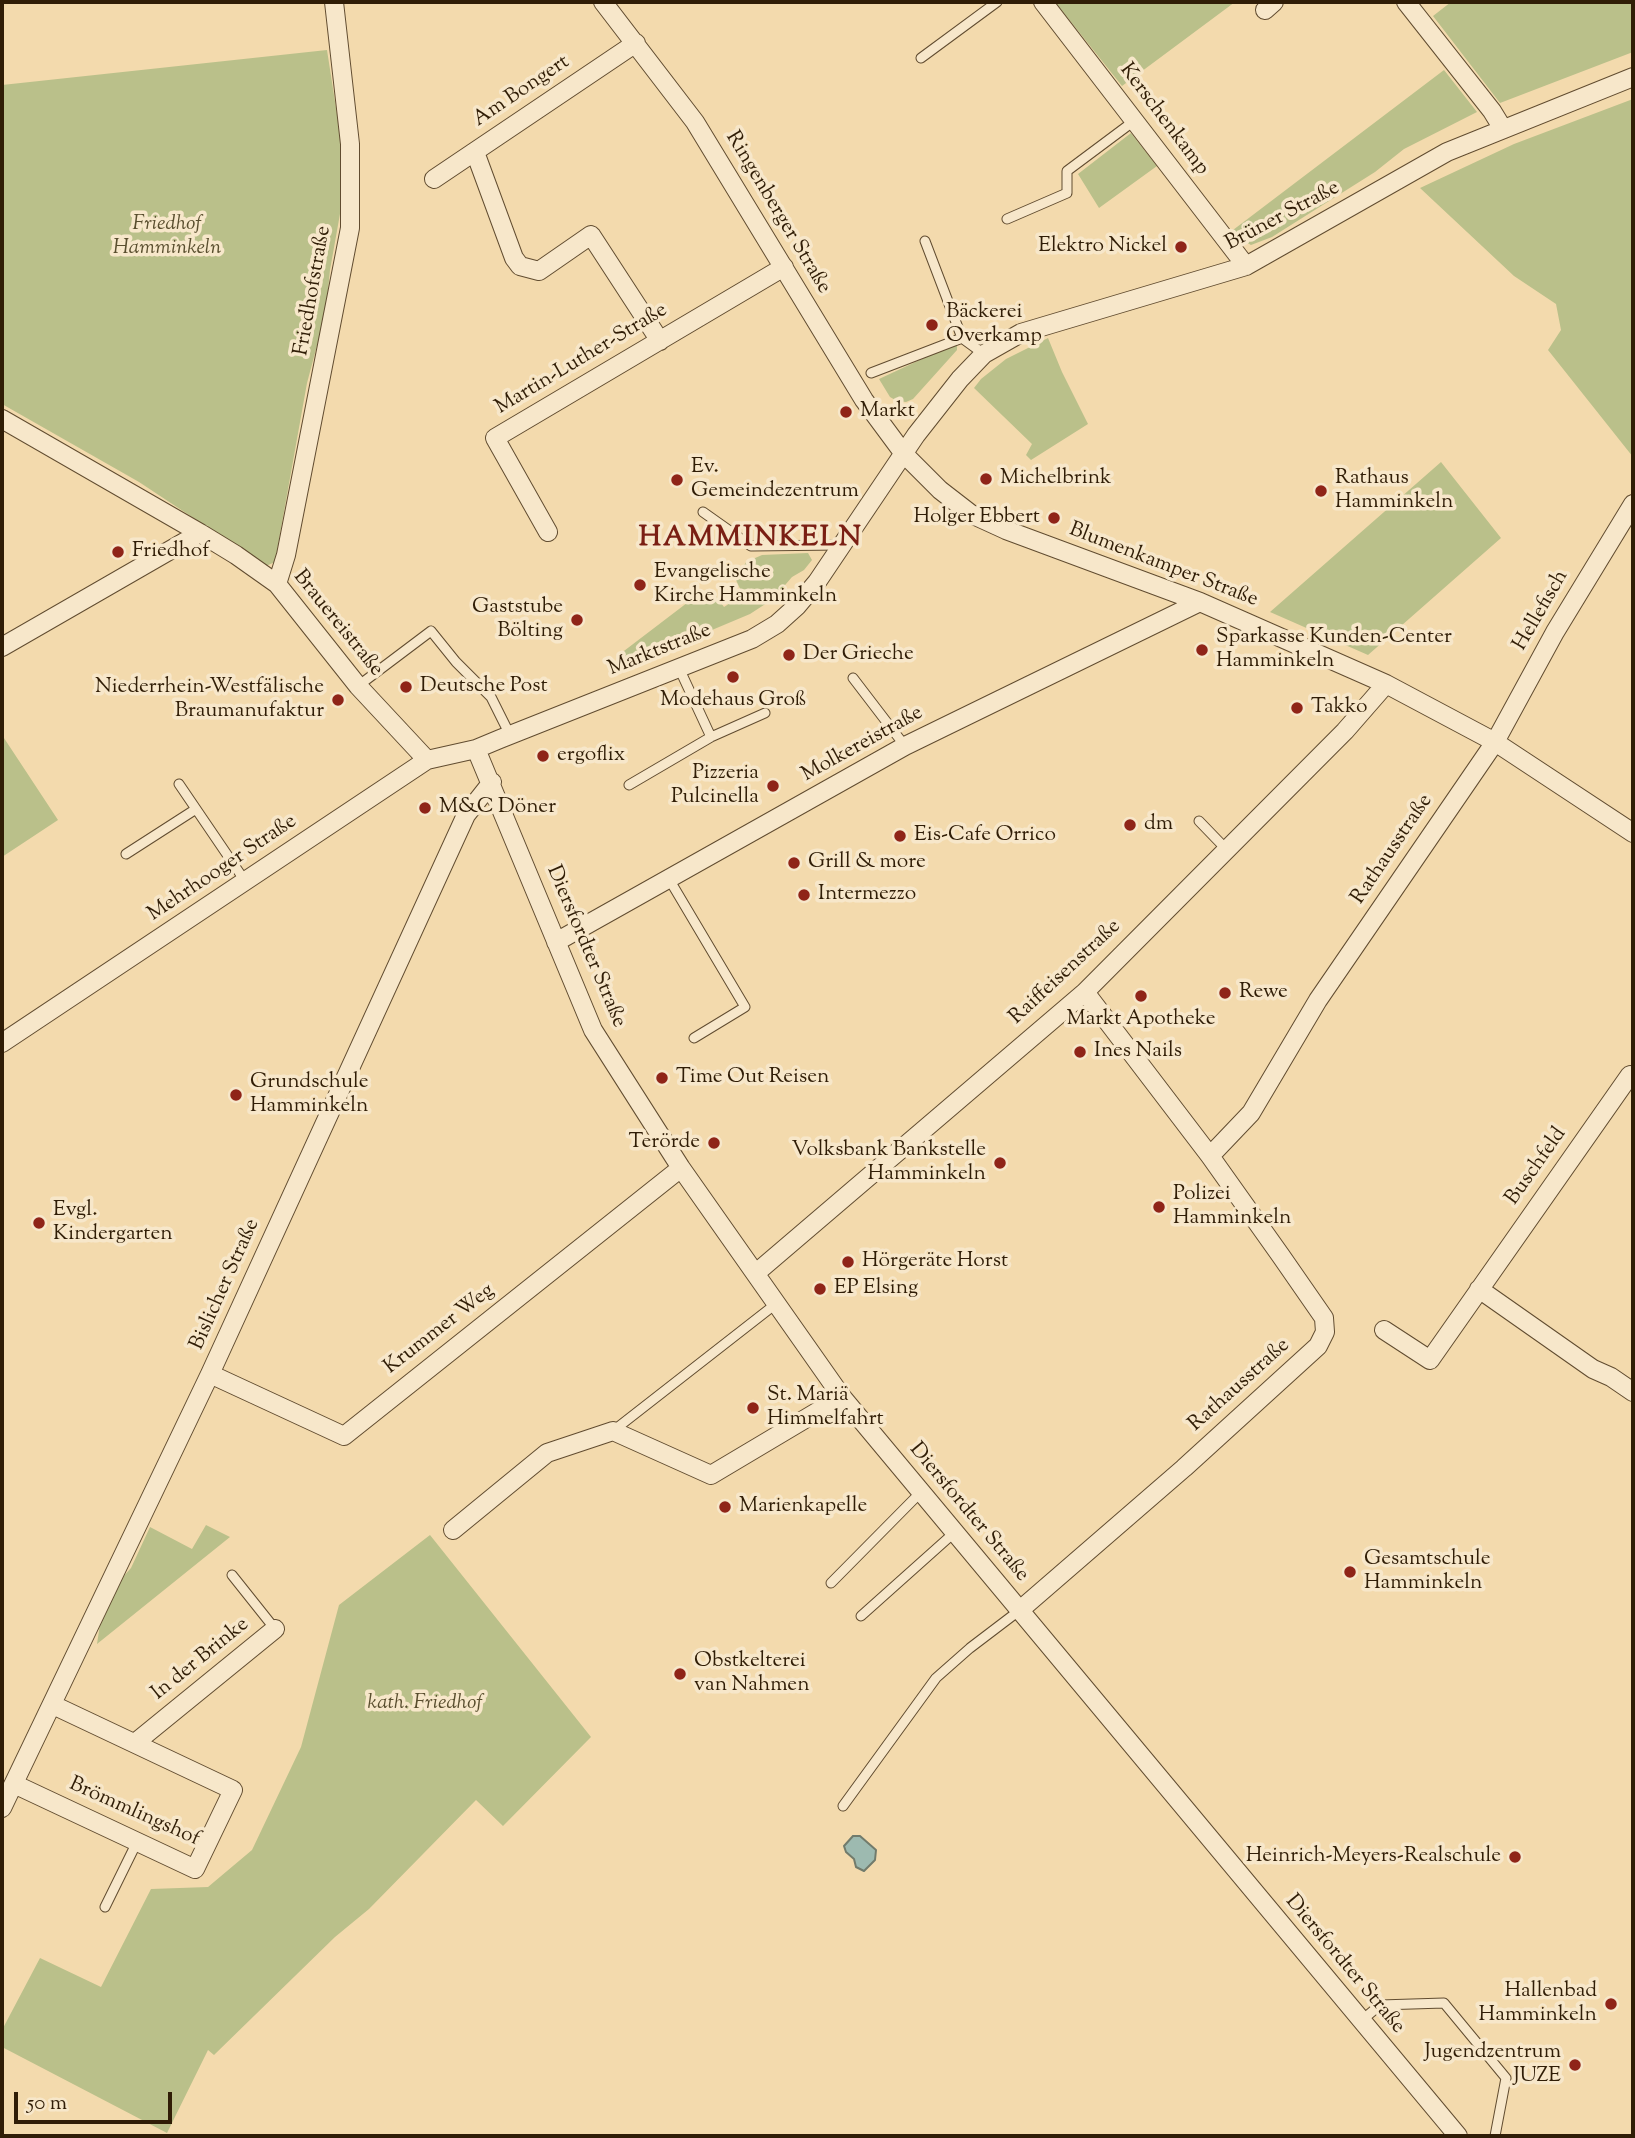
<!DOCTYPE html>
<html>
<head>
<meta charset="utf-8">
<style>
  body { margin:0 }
  #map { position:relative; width:1635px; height:2138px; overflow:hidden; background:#f3daad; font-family:"Sorts Mill Goudy",serif }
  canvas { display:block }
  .frame { position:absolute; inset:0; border:4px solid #301d06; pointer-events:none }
  .scale { position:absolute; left:14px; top:2092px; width:158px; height:32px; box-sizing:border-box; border:4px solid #301d06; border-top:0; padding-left:9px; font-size:21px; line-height:24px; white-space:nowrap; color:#301d06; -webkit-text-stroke:5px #f7e7ca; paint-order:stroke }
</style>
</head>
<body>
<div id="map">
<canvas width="1635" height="2138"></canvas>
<div class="frame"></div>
<div class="scale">50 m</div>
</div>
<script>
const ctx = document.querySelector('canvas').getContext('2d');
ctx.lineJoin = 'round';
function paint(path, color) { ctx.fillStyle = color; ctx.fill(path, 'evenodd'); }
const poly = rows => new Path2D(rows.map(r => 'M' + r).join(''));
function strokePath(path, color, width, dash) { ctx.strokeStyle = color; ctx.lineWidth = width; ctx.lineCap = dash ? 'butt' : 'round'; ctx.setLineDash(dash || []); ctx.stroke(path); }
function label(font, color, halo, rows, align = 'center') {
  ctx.font = font + ' "Sorts Mill Goudy",serif'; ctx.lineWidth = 7; ctx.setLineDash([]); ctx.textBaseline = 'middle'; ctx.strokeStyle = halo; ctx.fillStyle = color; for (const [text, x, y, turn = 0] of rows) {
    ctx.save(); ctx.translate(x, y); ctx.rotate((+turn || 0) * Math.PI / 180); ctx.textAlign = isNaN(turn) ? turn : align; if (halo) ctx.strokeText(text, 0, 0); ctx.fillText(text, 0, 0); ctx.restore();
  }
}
const green = poly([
  [1055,2,1235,2,1122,86],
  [1451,2,1633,2,1633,52,1500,103,1433,16],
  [327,50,345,166,343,197,330,270,326,312,307,383,275,562,266,566,139,482,2,404,2,85],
  [1444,70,1477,112,1404,149,1375,172,1272,237,1251,245,1240,239,1233,230],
  [1633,99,1633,457,1548,350,1561,330,1556,304,1514,276,1420,188,1514,144],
  [1131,133,1157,166,1099,208,1078,174],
  [1048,338,1062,372,1088,424,1031,460,1026,455,1032,444,974,388,981,379,1006,359],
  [954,344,957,346,957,350,913,399,906,402,897,401,890,397,879,379],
  [1441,462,1501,538,1368,655,1270,612],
  [808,553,812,560,804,570,792,577,773,599,750,614,624,667,620,654,700,593,713,592,724,607,743,595,736,580,746,562,762,555],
  [2,735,58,820,2,857],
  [206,1525,230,1537,97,1644,100,1624,122,1578,131,1568,150,1527,192,1549],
  [430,1535,591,1737,503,1826,476,1800,369,1909,335,1937,214,2055,208,2050,167,2133,2,2047,2,2030,40,1958,101,1987,151,1889,208,1887,252,1850,301,1747,339,1605]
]);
const water = poly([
  [853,1836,860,1836,876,1850,875,1860,864,1871,856,1867,854,1859,846,1852,844,1846,853,1836]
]);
const service = poly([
  [921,58,997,2],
  [1007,219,1067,193,1067,171,1134,121],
  [925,241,962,338,984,354],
  [871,373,962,338],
  [703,512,751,546,841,545],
  [679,668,711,737],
  [853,678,905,746],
  [358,686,431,631,456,662,491,697,510,735],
  [179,784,245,881],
  [629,785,711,737,765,713],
  [1199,821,1227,850],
  [126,854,196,809],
  [669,879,745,1007,694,1038],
  [613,1431,777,1303],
  [232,1575,275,1629],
  [831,1583,921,1492],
  [861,1616,955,1532],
  [843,1806,936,1678,970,1648,1020,1610],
  [105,1907,137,1842],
  [1361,2021,1380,2005,1444,2003,1506,2078,1495,2136]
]);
const minor = poly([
  [603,2,695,122,864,400,904,454,940,490,971,514,1006,530,1200,602,1386,684,1495,742,1633,833],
  [1043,2,1246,266],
  [1406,2,1492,111,1503,129],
  [1265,10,1274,2],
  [475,152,514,258,520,266,539,271,591,235,660,341],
  [434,179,636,43],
  [2,419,200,533,236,555,277,584,358,686,427,760],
  [548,532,495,438,784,267],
  [277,584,286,555,350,228,350,144,334,2],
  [2,647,200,533],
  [476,749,593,1030,681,1168,842,1397,1458,2136],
  [556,942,905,746,1200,602],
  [2,1043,427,760,476,749,500,739,752,639,777,624,797,606,817,582,916,435,960,379,984,354,1021,333,1246,266,1447,152,1633,77],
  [1210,1156,1251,1113,1318,1000,1495,742,1555,632,1633,504],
  [756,1273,1085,992,1345,731,1386,684],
  [1479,1289,1593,1369,1611,1377,1633,1392],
  [1384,1330,1430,1360,1630,1075,1633,1078],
  [210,1374,344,1436,681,1168],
  [453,1530,547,1453,613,1431,711,1475,842,1397],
  [1020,1610,1184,1468,1318,1346,1325,1332,1324,1318,1281,1256,1210,1156,1085,992],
  [135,1743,275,1629],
  [14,1784,195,1869,233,1790,53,1705],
  [2,1808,210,1374,466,815,492,782]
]);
const markers = [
  [1181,247,7,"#8f2418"],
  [932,325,7,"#8f2418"],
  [846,412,7,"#8f2418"],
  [986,479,7,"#8f2418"],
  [677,480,7,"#8f2418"],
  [1321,491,7,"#8f2418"],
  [1054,518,7,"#8f2418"],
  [118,552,7,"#8f2418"],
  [640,585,7,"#8f2418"],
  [577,620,7,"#8f2418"],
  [1202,650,7,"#8f2418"],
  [789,655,7,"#8f2418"],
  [733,677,7,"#8f2418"],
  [406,687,7,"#8f2418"],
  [338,700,7,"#8f2418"],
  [1297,708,7,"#8f2418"],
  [543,756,7,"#8f2418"],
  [773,786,7,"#8f2418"],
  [425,808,7,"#8f2418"],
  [1130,825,7,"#8f2418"],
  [900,836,7,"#8f2418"],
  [794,863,7,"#8f2418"],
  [804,895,7,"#8f2418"],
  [1225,993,7,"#8f2418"],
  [1141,996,7,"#8f2418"],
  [1080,1052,7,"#8f2418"],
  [662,1078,7,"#8f2418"],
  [236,1095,7,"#8f2418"],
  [714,1143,7,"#8f2418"],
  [1000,1163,7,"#8f2418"],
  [1159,1207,7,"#8f2418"],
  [39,1223,7,"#8f2418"],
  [848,1262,7,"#8f2418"],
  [820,1289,7,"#8f2418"],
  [753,1408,7,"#8f2418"],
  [725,1507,7,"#8f2418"],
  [1350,1572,7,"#8f2418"],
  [680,1674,7,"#8f2418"],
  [1515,1857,7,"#8f2418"],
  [1611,2004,7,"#8f2418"],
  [1575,2065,7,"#8f2418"]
];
const streetNames = [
  ["Am Bongert",522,92,-34],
  ["Kerschenkamp",1163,120,53],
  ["Ringenberger Straße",777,213,59],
  ["Brüner Straße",1283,217,-28],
  ["Friedhofstraße",314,291,-80],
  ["Martin-Luther-Straße",582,360,-31],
  ["Blumenkamper Straße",1163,566,21],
  ["Hellefisch",1542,611,-60],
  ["Brauereistraße",337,624,51],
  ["Marktstraße",660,651,-22],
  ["Molkereistraße",863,745,-29],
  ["Rathausstraße",1393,850,-56],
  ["Mehrhooger Straße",223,869,-34],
  ["Diersfordter Straße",585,947,67],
  ["Raiffeisenstraße",1066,973,-43],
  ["Buschfeld",1537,1167,-55],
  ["Bislicher Straße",226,1285,-66],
  ["Krummer Weg",440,1330,-38],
  ["Rathausstraße",1240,1386,-42],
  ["Diersfordter Straße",968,1513,50],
  ["In der Brinke",201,1660,-39],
  ["Brömmlingshof",134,1813,24],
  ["Diersfordter Straße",1344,1965,50]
];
const parkNames = [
  ["Friedhof",167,225],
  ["Hamminkeln",167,249],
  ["kath. Friedhof",425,1704]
];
const poiNames = [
  ["Elektro Nickel",1167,247,"right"],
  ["Bäckerei",946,313],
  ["Overkamp",946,337],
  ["Markt",860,412],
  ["Ev.",691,468],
  ["Gemeindezentrum",691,492],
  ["Michelbrink",1000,479],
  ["Rathaus",1335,479],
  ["Hamminkeln",1335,503],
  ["Holger Ebbert",1040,518,"right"],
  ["Friedhof",132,552],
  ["Evangelische",654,573],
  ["Kirche Hamminkeln",654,597],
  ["Gaststube",563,608,"right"],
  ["Bölting",563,632,"right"],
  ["Sparkasse Kunden-Center",1216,638],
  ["Hamminkeln",1216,662],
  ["Der Grieche",803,655],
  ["Deutsche Post",420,687],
  ["Niederrhein-Westfälische",324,688,"right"],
  ["Braumanufaktur",324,712,"right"],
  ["Modehaus Groß",733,701,"center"],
  ["Takko",1311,708],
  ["ergoflix",557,756],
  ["Pizzeria",759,774,"right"],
  ["Pulcinella",759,798,"right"],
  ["M&C Döner",439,808],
  ["dm",1144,825],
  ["Eis-Cafe Orrico",914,836],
  ["Grill & more",808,863],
  ["Intermezzo",818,895],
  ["Rewe",1239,993],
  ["Markt Apotheke",1141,1020,"center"],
  ["Ines Nails",1094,1052],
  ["Time Out Reisen",676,1078],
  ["Grundschule",250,1083],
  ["Hamminkeln",250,1107],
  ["Terörde",700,1143,"right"],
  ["Volksbank Bankstelle",986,1151,"right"],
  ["Hamminkeln",986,1175,"right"],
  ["Polizei",1173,1195],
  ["Hamminkeln",1173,1219],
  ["Evgl.",53,1211],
  ["Kindergarten",53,1235],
  ["Hörgeräte Horst",862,1262],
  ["EP Elsing",834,1289],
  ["St. Mariä",767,1396],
  ["Himmelfahrt",767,1420],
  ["Marienkapelle",739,1507],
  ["Gesamtschule",1364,1560],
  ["Hamminkeln",1364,1584],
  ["Obstkelterei",694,1662],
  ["van Nahmen",694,1686],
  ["Heinrich-Meyers-Realschule",1501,1857,"right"],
  ["Hallenbad",1597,1992,"right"],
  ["Hamminkeln",1597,2016,"right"],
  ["Jugendzentrum",1561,2053,"right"],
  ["JUZE",1561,2077,"right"]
];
const districtNames = [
  ["HAMMINKELN",751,540]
];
paint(green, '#bac08a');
paint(water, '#9dbab0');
strokePath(water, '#717b6c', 2);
strokePath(service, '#614c30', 11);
strokePath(minor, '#614c30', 20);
strokePath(service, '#f7e7ca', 9);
strokePath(minor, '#f7e7ca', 18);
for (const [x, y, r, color] of markers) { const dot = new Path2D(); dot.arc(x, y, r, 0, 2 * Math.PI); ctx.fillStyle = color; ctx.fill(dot); strokePath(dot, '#f7e7ca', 2.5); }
label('21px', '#301d06', '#f7e7ca', streetNames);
label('italic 21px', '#594e2e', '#f7e7ca', parkNames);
label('21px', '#301d06', '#f7e7ca', poiNames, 'left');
ctx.letterSpacing = '2px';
label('bold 28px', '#7a1f14', '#f7e7ca', districtNames);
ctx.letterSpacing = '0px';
</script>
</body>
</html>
